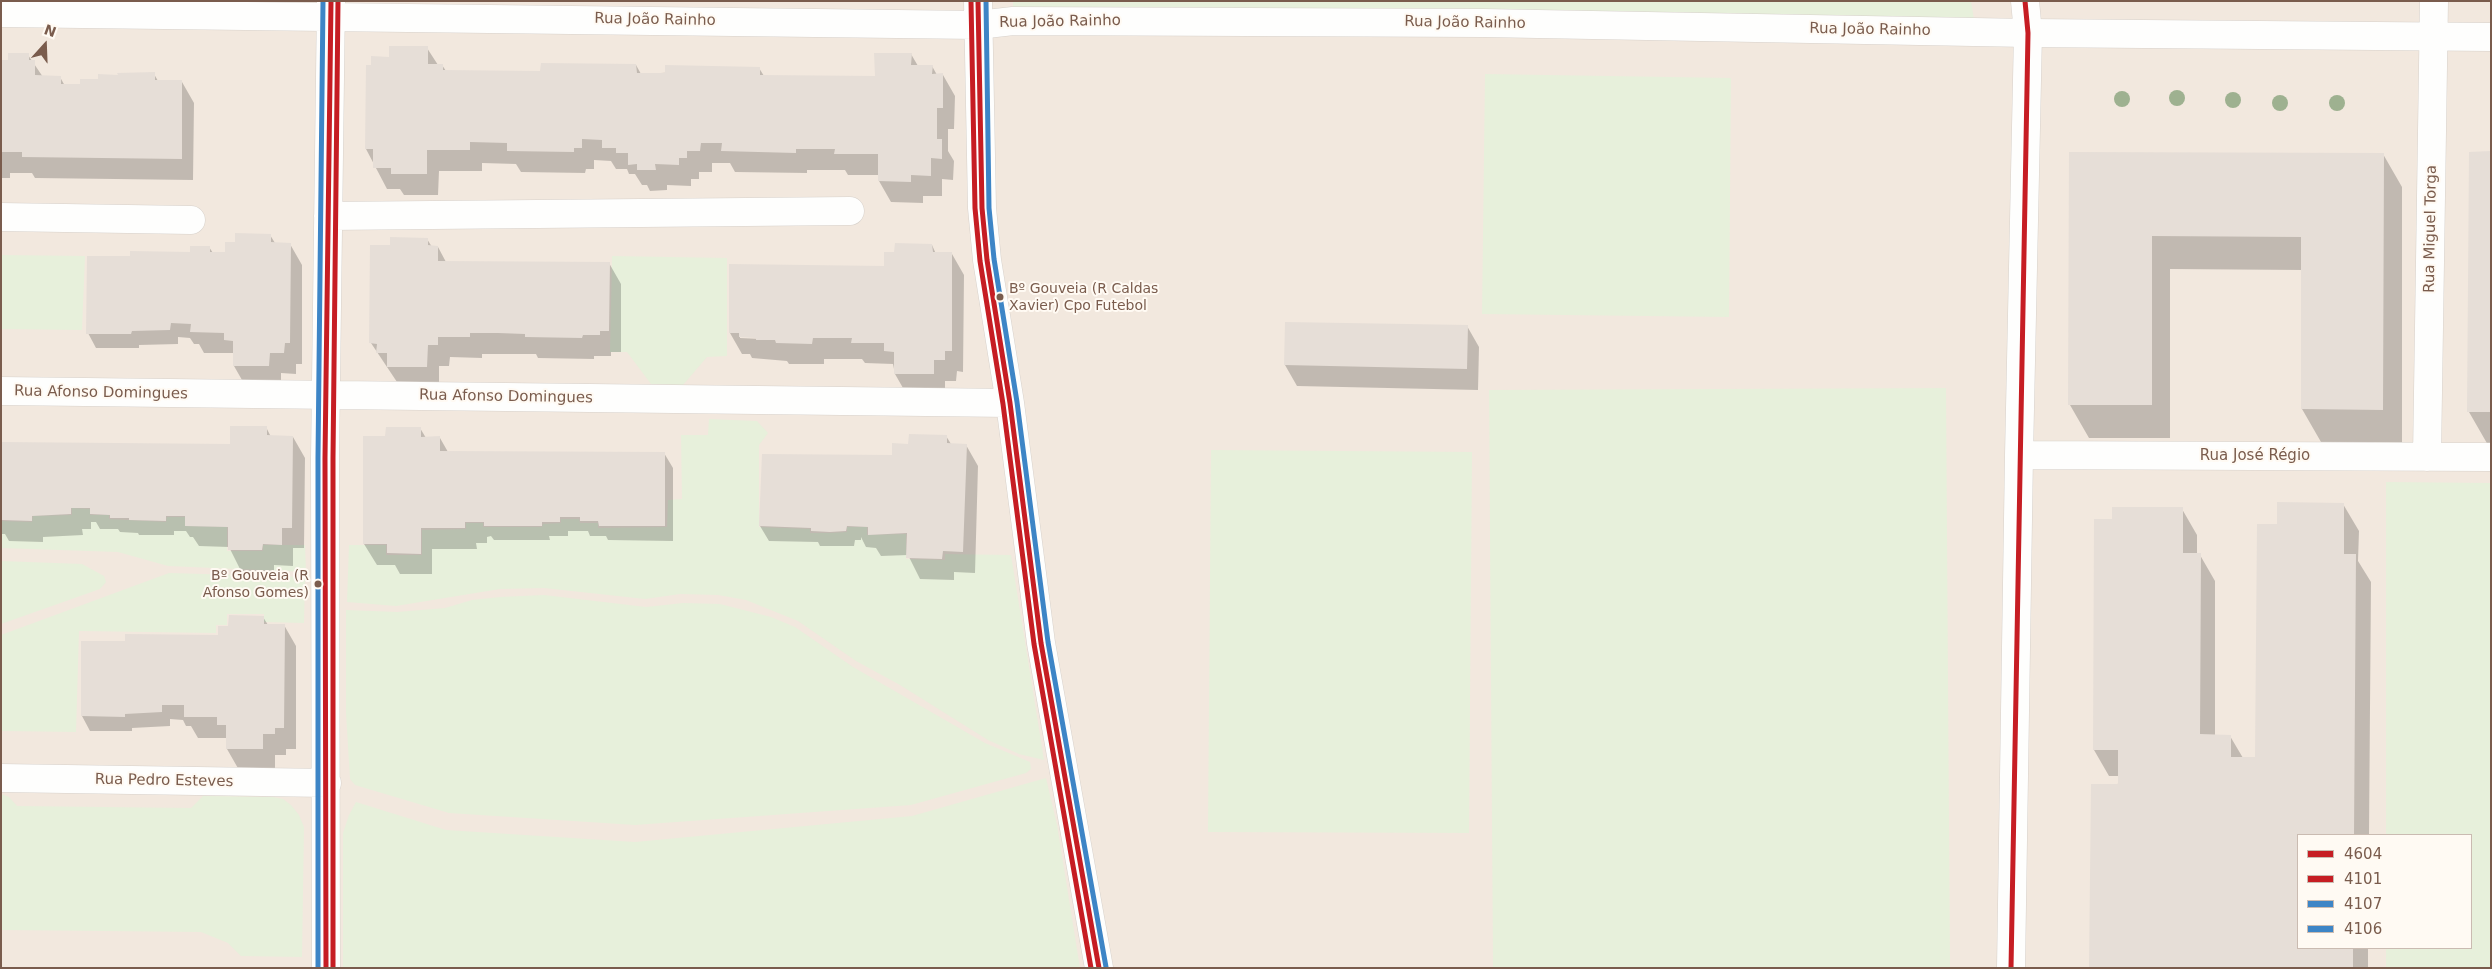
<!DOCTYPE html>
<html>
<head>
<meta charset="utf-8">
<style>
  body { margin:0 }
  #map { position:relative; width:2492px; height:969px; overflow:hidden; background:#f9f5f0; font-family:"DejaVu Sans",sans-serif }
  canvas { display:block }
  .frame { position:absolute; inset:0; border:2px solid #7a5c4d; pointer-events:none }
  .legend { position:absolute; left:2297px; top:834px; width:175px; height:115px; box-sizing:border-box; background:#fffaf3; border:1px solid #cabbb1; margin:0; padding:6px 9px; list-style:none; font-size:15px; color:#7a5c4d }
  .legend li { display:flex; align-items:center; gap:10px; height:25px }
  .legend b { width:25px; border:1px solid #cabbb1 }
  .north { position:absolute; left:20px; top:20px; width:50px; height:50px; -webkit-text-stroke:4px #fffaf3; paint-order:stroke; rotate:20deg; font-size:14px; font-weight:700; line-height:20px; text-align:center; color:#7a5c4d }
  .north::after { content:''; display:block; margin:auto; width:18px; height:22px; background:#7a5c4d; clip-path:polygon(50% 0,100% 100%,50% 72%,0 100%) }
</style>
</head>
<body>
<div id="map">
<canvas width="2492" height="969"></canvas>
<div class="frame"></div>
<ul class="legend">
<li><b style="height:6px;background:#c61d23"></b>4604</li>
<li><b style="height:6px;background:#c61d23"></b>4101</li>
<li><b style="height:6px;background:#3d85c6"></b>4107</li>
<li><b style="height:6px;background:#3d85c6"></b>4106</li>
</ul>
<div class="north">N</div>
</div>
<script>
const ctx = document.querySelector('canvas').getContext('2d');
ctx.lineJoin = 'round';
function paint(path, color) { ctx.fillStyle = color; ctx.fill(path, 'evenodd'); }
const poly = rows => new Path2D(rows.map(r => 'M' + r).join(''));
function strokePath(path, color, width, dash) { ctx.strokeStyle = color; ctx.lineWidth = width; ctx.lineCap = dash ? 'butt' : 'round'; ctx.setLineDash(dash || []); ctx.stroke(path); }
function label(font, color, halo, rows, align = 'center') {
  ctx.font = font + ' "DejaVu Sans",sans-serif'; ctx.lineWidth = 4; ctx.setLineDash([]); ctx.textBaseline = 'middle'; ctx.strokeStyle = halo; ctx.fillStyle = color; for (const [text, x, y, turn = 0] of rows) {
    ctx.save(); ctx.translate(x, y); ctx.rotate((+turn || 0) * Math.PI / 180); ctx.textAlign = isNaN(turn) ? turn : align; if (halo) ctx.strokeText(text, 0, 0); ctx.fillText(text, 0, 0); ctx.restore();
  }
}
const residential = poly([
  [1,1,2491,1,2491,968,1,968],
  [2298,835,2471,835,2471,948,2298,948]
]);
const green = poly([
  [1013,1,1971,1,1976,32,1013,21],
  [1485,74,1731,78,1729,317,1482,314],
  [1,255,85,256,82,330,1,329],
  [612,256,727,258,727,356,707,357,683,385,651,384,627,352,610,352],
  [1946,388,1950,968,1493,968,1489,390],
  [709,419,757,421,768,433,759,445,759,527,810,529,810,533,831,533,847,532,847,527,867,527,867,535,906,534,906,559,945,560,945,554,1011,555,1044,760,1019,754,988,740,900,685,856,661,798,621,746,600,718,595,680,594,645,599,544,588,500,589,396,606,347,602,349,545,386,545,386,555,422,555,422,530,466,529,466,523,483,523,483,527,542,527,543,524,561,523,561,519,579,519,580,523,598,523,598,528,667,527,668,500,682,499,681,435,708,435],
  [1211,450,1472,452,1469,833,1208,832],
  [2386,482,2491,483,2491,968,2386,968,2386,948,2471,948,2471,835,2386,835],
  [72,508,90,509,90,515,109,515,109,519,166,522,167,517,185,517,185,526,227,527,227,551,263,551,263,545,305,545,306,572,168,566,118,552,1,548,1,521,32,522,33,516,72,515],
  [1,561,82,564,104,576,106,582,100,589,1,624],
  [169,573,305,577,304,623,264,622,264,614,227,614,227,625,216,625,216,633,79,631,76,732,1,731,1,635],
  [544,595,646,607,683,603,720,604,771,617,795,627,853,667,985,743,1030,762,1031,769,1026,773,911,805,635,825,449,813,355,785,350,779,346,713,346,610,397,612,445,608,472,600,500,597],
  [1046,778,1057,825,1080,968,343,968,343,833,349,815,356,802,446,830,635,842,912,816],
  [1,794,9,797,17,806,191,808,203,796,273,797,283,799,291,805,299,815,304,827,302,957,241,956,228,943,201,932,1,930]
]);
const shadow = poly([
  [427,48,438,65,442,65,446,71,542,72,636,65,641,74,759,68,764,76,876,77,911,54,918,66,932,66,937,75,943,75,955,96,954,129,948,129,948,151,954,161,953,180,942,179,942,196,923,196,923,203,891,202,879,181,879,175,848,175,845,170,807,170,807,173,735,172,730,163,712,163,712,172,699,172,699,179,691,179,691,186,667,185,667,190,650,191,647,185,642,185,635,174,629,174,627,169,616,169,611,161,594,160,594,169,586,169,585,173,521,172,516,164,482,163,482,171,439,171,438,195,404,195,400,189,387,189,366,149,391,58],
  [28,55,43,77,60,77,65,86,81,85,119,76,154,74,158,81,182,82,194,103,193,180,35,178,32,173,10,173,10,178,1,178,1,61,9,61],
  [2491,152,2491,445,2488,445,2469,412],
  [2070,153,2383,154,2402,187,2402,443,2321,442,2302,409,2302,270,2170,269,2170,438,2089,438,2070,405],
  [270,235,275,243,290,244,302,265,302,364,296,364,296,374,281,373,281,387,246,387,234,366,233,353,204,353,199,344,194,344,190,338,178,337,178,344,139,345,139,348,96,348,88,333,131,257,192,253,209,247,213,253,227,253,236,243],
  [427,239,432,247,438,247,446,262,609,263,621,284,621,352,611,352,611,356,594,356,594,359,538,358,536,354,482,354,482,358,450,357,449,366,439,366,439,388,401,388,371,343,391,247],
  [932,245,936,254,952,254,964,275,963,372,957,371,956,381,945,381,945,395,907,395,895,374,893,364,865,363,862,359,824,359,824,364,789,364,787,361,752,358,750,354,742,354,730,333,731,266,885,268,895,253],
  [740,336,762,336,762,339,740,338],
  [1467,326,1479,347,1478,390,1297,386,1285,365],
  [266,427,271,437,293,437,305,458,304,548,293,548,293,566,274,565,274,571,241,571,229,547,199,546,193,537,190,537,186,531,174,531,174,535,139,535,138,533,120,532,118,529,100,529,96,522,91,522,91,529,82,529,83,535,43,537,43,542,9,541,5,534,1,534,1,443,231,446],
  [420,428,426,438,440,438,448,452,664,453,673,468,673,541,608,540,606,536,590,536,588,531,568,531,568,536,549,536,550,540,494,540,491,536,487,537,487,543,476,543,477,549,432,549,432,574,400,574,395,565,377,565,364,544,387,437],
  [946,436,951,444,966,445,978,466,975,573,954,572,954,580,920,579,908,555,881,556,876,548,866,547,861,537,861,540,855,540,854,546,820,546,818,542,769,541,760,526,763,455,893,457,909,445],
  [2343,504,2359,531,2358,561,2371,582,2369,835,2298,835,2298,948,2368,948,2368,968,2091,968,2119,776,2109,776,2094,750,2095,520,2114,520,2182,509,2197,535,2197,555,2200,555,2215,581,2215,736,2230,736,2243,758,2256,758,2278,525],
  [263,617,268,625,284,625,296,646,296,749,286,749,286,755,275,755,275,770,239,770,227,749,226,738,198,738,191,726,186,726,183,720,170,719,170,726,132,728,132,731,90,731,82,716,82,642,126,642,220,636,229,627]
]);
const building = poly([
  [389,46,428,46,428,64,443,64,443,70,540,71,541,63,636,64,637,73,665,73,665,65,760,67,760,75,875,76,874,53,912,53,911,65,933,65,932,74,943,73,943,108,937,108,937,139,942,139,942,159,931,158,931,176,911,175,911,182,878,181,878,154,834,154,835,149,796,149,796,153,721,151,722,143,701,143,700,151,687,151,687,158,679,158,679,165,655,164,656,170,637,170,637,164,628,165,628,153,616,153,616,148,602,148,602,140,582,139,582,148,574,148,574,152,507,151,507,143,470,142,470,150,427,150,427,174,391,174,391,168,373,168,373,149,365,149,366,65,371,65,371,56,389,57],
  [8,53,29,53,29,60,35,60,35,75,61,76,61,84,80,84,80,79,98,79,98,74,118,75,117,73,155,72,155,80,182,80,182,159,22,157,22,152,1,152,1,60,8,60],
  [2491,151,2491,412,2467,412,2469,152],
  [2069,152,2384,153,2383,410,2301,409,2301,237,2152,236,2152,405,2068,405],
  [235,233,271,234,271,242,291,243,290,343,285,343,284,353,270,353,269,366,233,366,233,341,224,340,224,333,190,332,191,324,171,323,170,330,132,331,131,334,86,334,87,256,130,256,130,251,190,252,190,246,210,246,210,252,225,252,225,242,235,242],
  [390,237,428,238,428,245,438,246,438,261,610,262,609,331,600,331,600,335,583,335,582,338,525,337,525,334,498,333,470,333,470,337,438,337,438,345,428,345,427,367,387,367,387,353,376,353,377,344,369,343,370,245,390,245],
  [895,243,932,244,933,252,952,252,952,351,945,351,945,360,934,360,934,374,894,374,894,352,884,351,884,343,851,343,852,338,813,338,812,344,776,343,775,340,756,340,756,338,739,337,739,333,729,333,729,264,884,266,884,252,894,252],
  [1285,322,1468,325,1467,369,1284,365],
  [230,426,267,426,267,435,293,436,292,528,282,528,282,545,263,544,262,550,228,550,228,527,185,526,185,516,166,516,166,521,129,520,129,518,110,518,110,515,90,514,90,508,71,508,71,514,32,516,32,521,1,520,1,442,230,444],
  [386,427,421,427,421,437,440,436,440,451,665,452,665,526,599,526,598,521,580,521,580,517,560,517,560,522,542,522,542,526,484,526,484,522,465,522,465,528,421,528,421,554,387,553,387,544,363,544,363,436,385,436],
  [909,434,947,435,947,443,967,444,963,552,943,551,942,559,906,558,907,533,868,535,868,527,847,526,846,531,830,532,811,531,811,528,759,526,762,454,892,455,892,443,908,444],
  [2277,502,2344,503,2344,554,2356,554,2354,835,2298,835,2298,948,2353,948,2353,968,2089,968,2091,784,2118,784,2118,750,2093,750,2094,519,2112,519,2112,507,2183,507,2183,553,2201,553,2200,734,2231,735,2231,757,2255,757,2257,524,2277,524],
  [229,615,264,616,264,624,285,624,284,728,275,728,275,734,263,734,263,749,226,749,226,725,217,725,217,717,184,717,184,705,162,705,162,712,125,714,125,717,81,716,81,641,125,641,125,634,218,635,218,626,228,626]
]);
const pedestrian = poly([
  [978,25,1013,21,1483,23,2028,33,2491,37]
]);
const minor = poly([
  [978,1,982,208,987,260,1010,403,1041,643,1099,968],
  [1,13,978,25],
  [328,216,850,211],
  [1,217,191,220],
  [1,391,1010,403],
  [2019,455,2491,457],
  [2427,457,2434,1],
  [1,778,327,783],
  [326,968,325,458,331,1],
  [2011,968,2019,455,2028,33,2025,1]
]);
const bus1 = poly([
  [978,1,982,208,987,260,1010,403,1041,643,1099,968],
  [326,968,325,458,331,1],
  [2011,968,2028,33,2025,1]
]);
const bus2 = poly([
  [971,1,975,208,980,261,1003,404,1034,644,1091,968],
  [333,968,333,458,338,1]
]);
const bus3 = poly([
  [986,1,989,208,994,259,1017,402,1048,642,1106,967]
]);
const bus4 = poly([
  [318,968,318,458,323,1]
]);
const trees = [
  [2177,98],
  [2122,99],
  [2233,100],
  [2280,103],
  [2337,103]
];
const markers = [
  [1000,297,4.5,"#7a5c4d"],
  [318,584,4.5,"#7a5c4d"]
];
const busNames = [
  ["Bº Gouveia (R Caldas",1009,289],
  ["Xavier) Cpo Futebol",1009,306],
  ["Bº Gouveia (R",309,576,"right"],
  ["Afonso Gomes)",309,593,"right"]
];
const streetNames = [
  ["Rua João Rainho",655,20,1],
  ["Rua João Rainho",1060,22,-1],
  ["Rua João Rainho",1465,23,1],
  ["Rua João Rainho",1870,30,1],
  ["Rua Miguel Torga",2431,229,-89],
  ["Rua Afonso Domingues",101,393,1],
  ["Rua Afonso Domingues",506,397,1],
  ["Rua José Régio",2255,456],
  ["Rua Pedro Esteves",164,781,1]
];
paint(residential, '#f2e8de');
paint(green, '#e7f0db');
paint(shadow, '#0003');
paint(building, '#e6ded7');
strokePath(pedestrian, '#d7d1cb', 29);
strokePath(minor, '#d7d1cb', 29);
strokePath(pedestrian, '#fefefd', 28);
strokePath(minor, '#fefefd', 28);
strokePath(bus1, '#c61d23', 5);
strokePath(bus2, '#c61d23', 5);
strokePath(bus3, '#3d85c6', 5);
strokePath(bus4, '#3d85c6', 5);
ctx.fillStyle = '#9eb190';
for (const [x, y] of trees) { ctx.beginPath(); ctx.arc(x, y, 8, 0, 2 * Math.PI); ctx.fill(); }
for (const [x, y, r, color] of markers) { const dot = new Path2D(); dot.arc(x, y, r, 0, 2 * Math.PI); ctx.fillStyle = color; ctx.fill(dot); strokePath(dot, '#fffaf3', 2); }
label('14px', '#7a5c4d', '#fffaf3', busNames, 'left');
label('15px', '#7a5c4d', '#fffaf3', streetNames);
</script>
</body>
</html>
